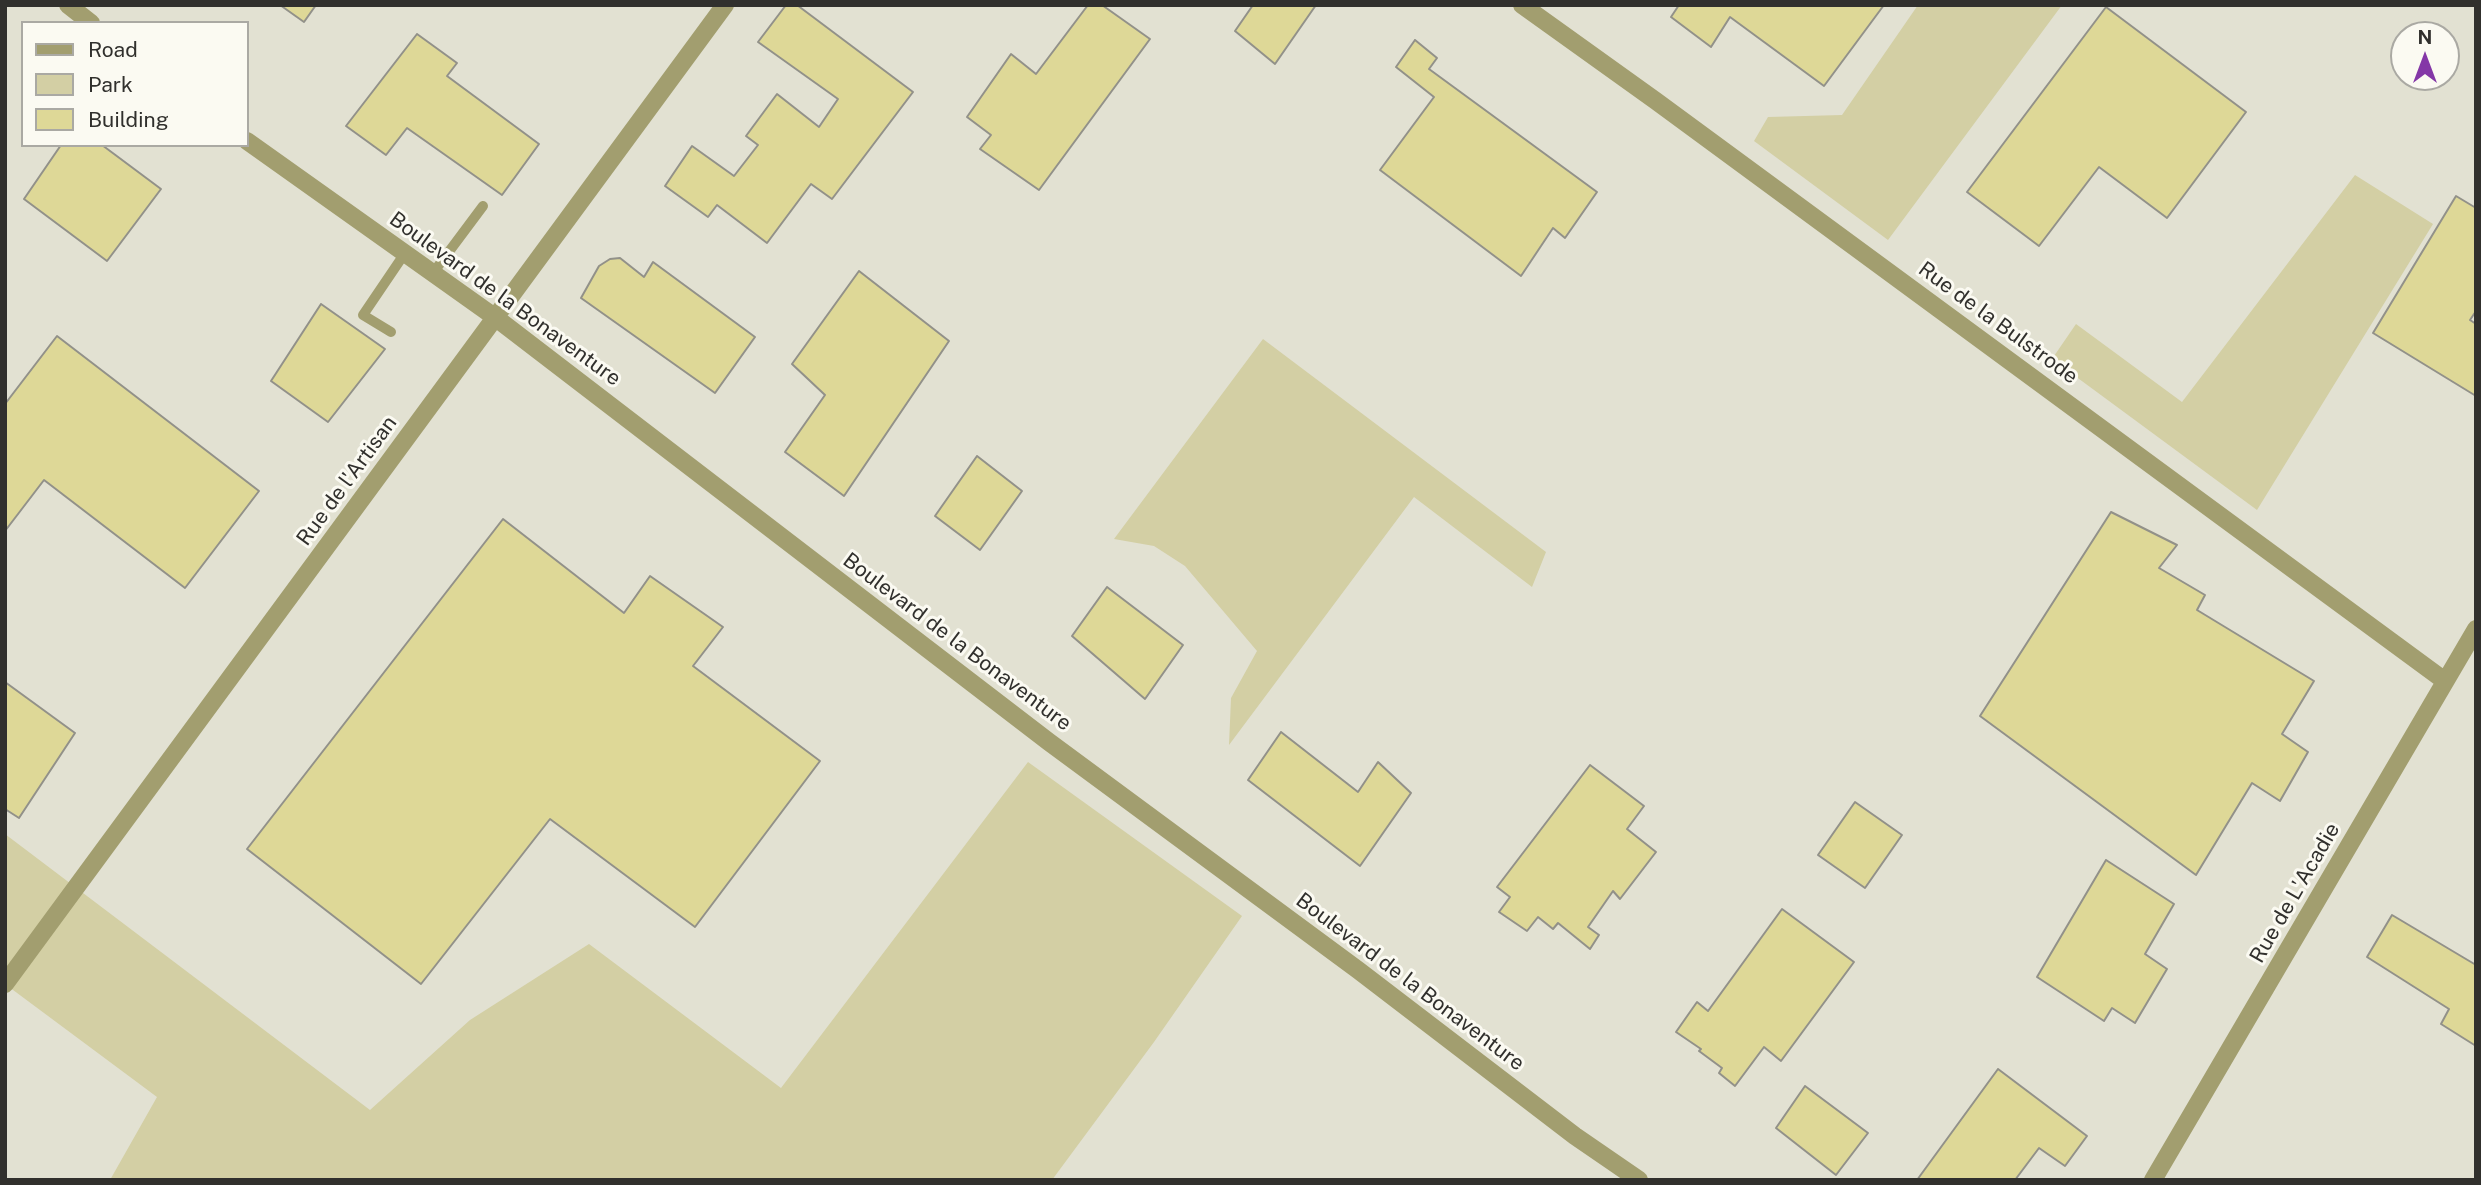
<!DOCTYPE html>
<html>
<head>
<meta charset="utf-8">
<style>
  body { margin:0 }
  #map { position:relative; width:2481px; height:1185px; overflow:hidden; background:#edede4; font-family:"Public Sans",sans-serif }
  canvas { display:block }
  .frame { position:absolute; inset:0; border:7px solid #31302d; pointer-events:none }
  .legend { position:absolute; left:21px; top:21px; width:228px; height:126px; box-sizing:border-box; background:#fbfaf2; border:2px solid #aaa9a3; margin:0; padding:9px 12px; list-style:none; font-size:21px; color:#31302d }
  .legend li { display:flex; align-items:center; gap:14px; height:35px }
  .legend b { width:35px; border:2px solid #aaa9a3 }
  .north { position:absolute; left:2390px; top:21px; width:70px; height:70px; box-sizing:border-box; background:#fbfaf2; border:2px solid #aaa9a3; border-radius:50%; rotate:0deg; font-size:19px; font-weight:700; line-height:28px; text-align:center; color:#31302d }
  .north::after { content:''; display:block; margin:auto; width:24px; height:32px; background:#8437a7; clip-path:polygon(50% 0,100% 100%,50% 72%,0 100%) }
</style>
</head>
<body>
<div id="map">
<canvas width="2481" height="1185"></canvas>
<div class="frame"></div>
<ul class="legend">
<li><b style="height:9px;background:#a29e6f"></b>Road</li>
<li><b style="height:19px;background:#d3cfa4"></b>Park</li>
<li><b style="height:19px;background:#ded897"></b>Building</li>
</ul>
<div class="north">N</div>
</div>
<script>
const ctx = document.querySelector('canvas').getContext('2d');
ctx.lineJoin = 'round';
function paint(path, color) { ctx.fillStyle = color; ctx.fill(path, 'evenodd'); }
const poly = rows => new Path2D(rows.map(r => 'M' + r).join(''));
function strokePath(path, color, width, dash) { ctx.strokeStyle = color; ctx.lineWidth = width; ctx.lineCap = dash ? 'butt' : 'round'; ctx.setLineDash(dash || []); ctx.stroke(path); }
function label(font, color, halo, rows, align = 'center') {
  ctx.font = font + ' "Public Sans",sans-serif'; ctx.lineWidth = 6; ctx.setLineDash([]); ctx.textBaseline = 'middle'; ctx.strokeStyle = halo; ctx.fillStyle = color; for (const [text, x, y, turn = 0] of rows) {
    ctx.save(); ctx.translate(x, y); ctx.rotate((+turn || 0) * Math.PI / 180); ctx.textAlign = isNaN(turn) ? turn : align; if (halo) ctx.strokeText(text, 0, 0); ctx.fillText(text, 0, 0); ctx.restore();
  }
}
const built = poly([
  [5,5,2476,5,2476,1180,5,1180],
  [23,23,247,23,247,145,23,145],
  [2404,35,2446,35,2446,77,2404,77]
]);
const green = poly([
  [1918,5,2062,5,1888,240,1754,141,1768,117,1842,115],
  [2355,175,2433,224,2257,510,2052,359,2076,324,2182,402],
  [1263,339,1546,552,1532,587,1414,497,1229,745,1231,698,1257,651,1185,566,1154,546,1114,539],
  [1028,762,1242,916,1154,1042,1052,1180,110,1180,157,1097,5,984,5,834,370,1110,470,1020,589,944,781,1088]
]);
const building = poly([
  [280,5,316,5,304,22,280,5],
  [786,5,797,5,913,92,832,199,811,184,767,243,717,205,708,217,665,186,692,146,734,176,758,145,746,136,777,94,819,127,838,99,758,42,786,5],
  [1088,5,1102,5,1150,39,1039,190,980,149,991,135,967,117,1011,54,1036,74,1088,5],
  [1253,5,1316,5,1275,64,1235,31,1253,5],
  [1679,5,1884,5,1824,86,1730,17,1711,47,1671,17,1679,5],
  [2106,7,2246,112,2167,218,2099,167,2039,246,1967,192,2106,7],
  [417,34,457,63,447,76,539,144,502,195,407,128,386,155,346,126,417,34],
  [1415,40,1437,58,1429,69,1597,192,1565,238,1553,228,1521,276,1380,170,1434,97,1396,67,1415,40],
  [61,145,102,145,161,189,107,261,24,199,61,145],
  [2456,196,2476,208,2476,311,2470,320,2476,324,2476,396,2373,333,2456,196],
  [620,258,644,277,653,262,755,337,715,393,581,298,599,266,610,259,620,258],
  [859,271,949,341,844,496,785,452,825,395,792,364,859,271],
  [321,304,385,349,328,422,271,381,321,304],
  [57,336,259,491,185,588,44,480,5,531,5,404,57,336],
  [977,456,1022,491,980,550,935,516,977,456],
  [2111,512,2177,545,2159,568,2205,595,2197,610,2314,681,2282,734,2308,752,2280,801,2252,783,2196,875,1980,716,2111,512],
  [503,519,624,613,650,576,723,627,693,666,820,761,695,927,550,819,421,984,247,849,503,519],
  [1107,587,1183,645,1145,699,1072,636,1107,587],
  [5,682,75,733,19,818,5,809,5,682],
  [1281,732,1358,792,1378,762,1411,793,1360,866,1248,780,1281,732],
  [1590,765,1644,806,1627,829,1656,852,1620,899,1613,891,1588,927,1599,935,1590,949,1558,923,1553,929,1538,917,1527,931,1499,912,1510,897,1497,887,1590,765],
  [1855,802,1902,835,1865,888,1818,855,1855,802],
  [2106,860,2174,904,2145,954,2167,969,2135,1023,2112,1008,2104,1021,2037,977,2106,860],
  [1782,909,1854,962,1781,1061,1764,1047,1735,1086,1719,1073,1722,1068,1699,1051,1701,1049,1676,1032,1697,1002,1708,1011,1782,909],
  [2392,915,2476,965,2476,1046,2441,1024,2449,1009,2367,957,2392,915],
  [1998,1069,2087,1136,2065,1166,2039,1148,2015,1180,1917,1180,1998,1069],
  [1805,1086,1868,1133,1836,1175,1776,1128,1805,1086]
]);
const service = poly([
  [433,273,483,206],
  [391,332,363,315,405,253]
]);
const minor = poly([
  [68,5,91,23],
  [1522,5,1656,101,2445,681],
  [247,141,496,318,1049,742,1358,970,1575,1136,1639,1180],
  [5,984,725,5],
  [2153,1180,2476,629]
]);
const streetNames = [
  ["Boulevard de la Bonaventure",505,299,36],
  ["Rue de la Bulstrode",1998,323,36],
  ["Rue de l'Artisan",347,481,-54],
  ["Boulevard de la Bonaventure",957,642,37],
  ["Rue de L'Acadie",2295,893,-60],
  ["Boulevard de la Bonaventure",1410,982,37]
];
paint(built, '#e2e1d2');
paint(green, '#d3cfa4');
paint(building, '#ded897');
strokePath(building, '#929189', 2);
strokePath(service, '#a29e6f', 10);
strokePath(minor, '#a29e6f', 18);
label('21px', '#31302d', '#fbfaf2', streetNames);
</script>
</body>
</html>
